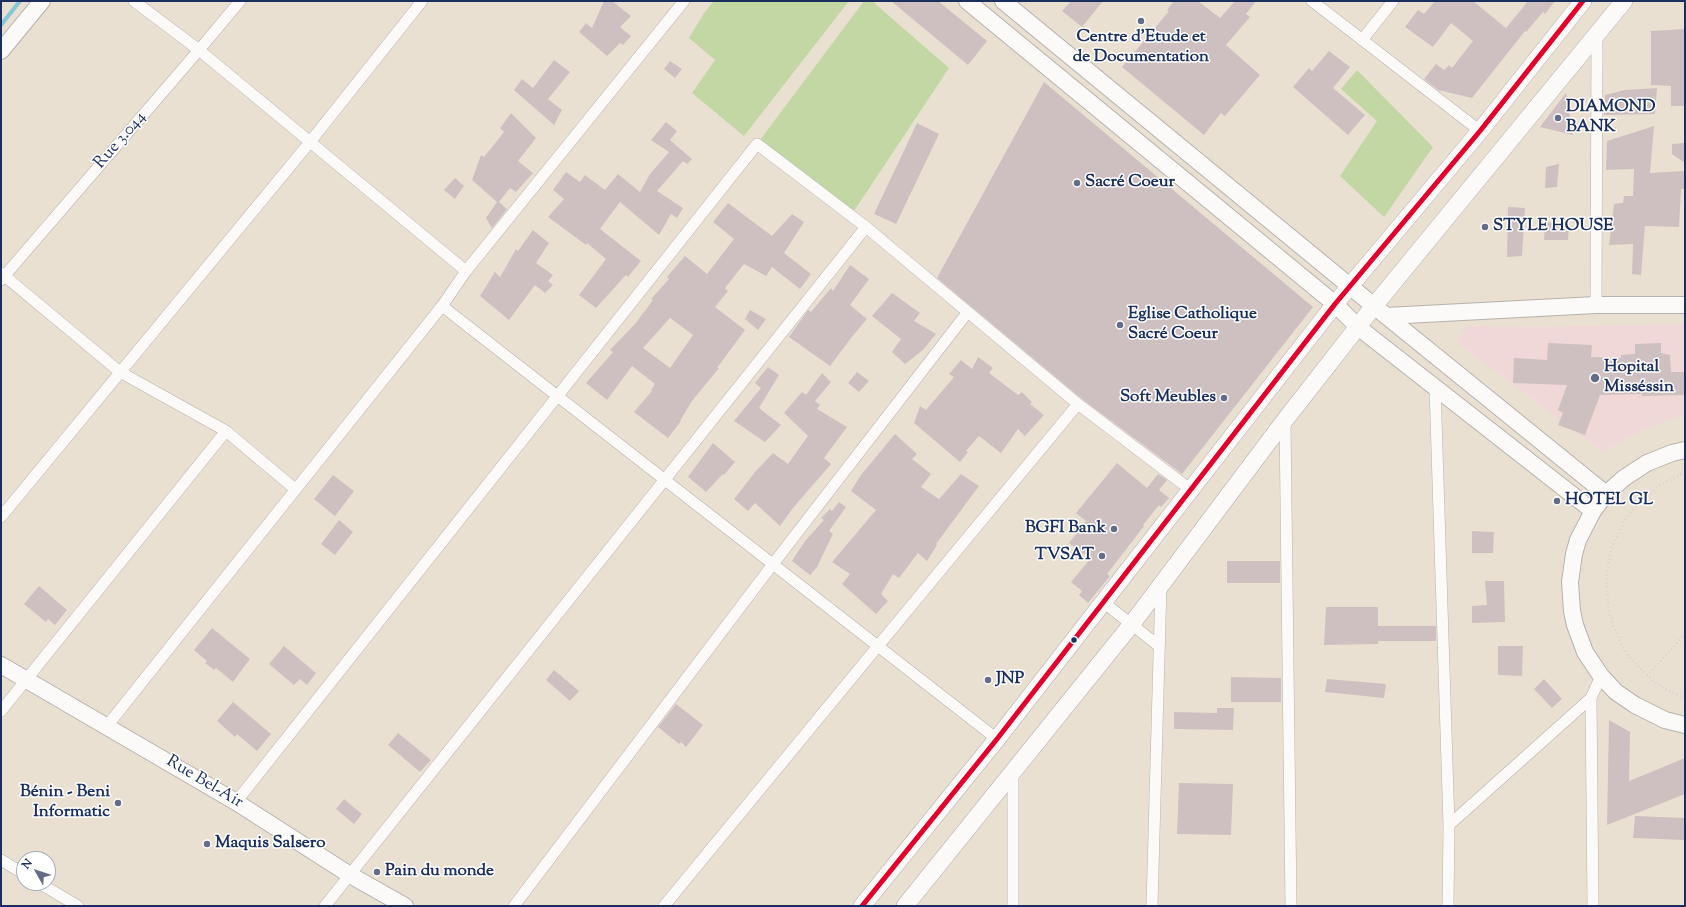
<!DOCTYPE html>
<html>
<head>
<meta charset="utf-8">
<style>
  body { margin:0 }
  #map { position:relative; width:1686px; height:907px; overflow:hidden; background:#eae0d2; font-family:"Sorts Mill Goudy",serif }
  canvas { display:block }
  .frame { position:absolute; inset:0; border:2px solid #1b2f5e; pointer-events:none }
  .north { position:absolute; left:16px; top:851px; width:40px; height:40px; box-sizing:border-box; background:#fff; border:1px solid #a4acbf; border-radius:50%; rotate:309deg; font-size:11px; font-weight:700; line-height:16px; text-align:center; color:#1b2f5e }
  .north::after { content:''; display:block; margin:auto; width:14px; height:18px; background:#636d87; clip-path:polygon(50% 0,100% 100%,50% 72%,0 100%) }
</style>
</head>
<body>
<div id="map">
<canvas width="1686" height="907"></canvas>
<div class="frame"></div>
<div class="north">N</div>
</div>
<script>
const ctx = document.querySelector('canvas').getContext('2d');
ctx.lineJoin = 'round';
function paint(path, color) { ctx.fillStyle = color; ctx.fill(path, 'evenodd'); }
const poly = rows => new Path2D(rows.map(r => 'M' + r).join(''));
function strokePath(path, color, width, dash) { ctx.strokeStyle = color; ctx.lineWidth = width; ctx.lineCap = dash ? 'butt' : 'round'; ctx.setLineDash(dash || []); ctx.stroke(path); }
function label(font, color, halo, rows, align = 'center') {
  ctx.font = font + ' "Sorts Mill Goudy",serif'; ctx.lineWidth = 3; ctx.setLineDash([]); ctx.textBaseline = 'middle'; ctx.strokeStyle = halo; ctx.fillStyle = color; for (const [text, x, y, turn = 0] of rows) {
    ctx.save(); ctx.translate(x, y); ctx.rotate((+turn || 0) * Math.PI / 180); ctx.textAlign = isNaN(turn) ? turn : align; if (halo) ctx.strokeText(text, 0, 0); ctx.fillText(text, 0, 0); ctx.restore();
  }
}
const built = poly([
  [1685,324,1685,414,1644,429,1603,452,1456,342,1467,326,1540,327]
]);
const green = poly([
  [714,1,849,1,744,136,692,93,715,60,689,38,704,13],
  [864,1,872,1,949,68,854,211,757,144],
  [1357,70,1433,147,1384,217,1340,176,1377,121,1341,89]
]);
const stream = poly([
  [1,25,20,1]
]);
const building = poly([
  [604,1,612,1,631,16,620,27,631,36,623,45,620,43,607,56,579,32,586,23,592,28],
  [891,1,938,1,987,41,968,65],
  [1071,1,1103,1,1082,27,1062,11],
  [1174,1,1198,1,1220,18,1235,1,1256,1,1246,14,1250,17,1226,45,1260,75,1225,116,1221,113,1204,135,1122,67,1169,11,1167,10],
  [1435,1,1473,1,1506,28,1528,1,1555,1,1545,14,1543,12,1526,32,1525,31,1472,98,1438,90,1424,79,1436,64,1444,70,1449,65,1452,68,1473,41,1451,23,1433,47,1405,27,1418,10,1424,14],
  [1685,29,1685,106,1671,106,1671,86,1651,85,1651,31],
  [1329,51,1350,67,1333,88,1365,115,1348,135,1293,87,1309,68,1312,71],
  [554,60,570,72,548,99,562,110,554,125,514,90,522,79,533,88],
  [670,61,682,69,675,78,664,69],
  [1044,82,1313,307,1182,474,1082,399,937,278],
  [1657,88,1655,114,1604,115,1605,95,1625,90],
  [1566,93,1573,135,1540,127],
  [511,113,536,138,518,161,533,173,516,192,510,188,499,202,507,209,492,228,486,218,497,202,472,180,481,155,484,157,504,132,500,128],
  [666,122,677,131,670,140,692,159,687,164,683,161,657,191,683,208,677,218,671,214,659,235,620,202,600,229,641,261,628,277,626,275,596,308,579,295,606,259,587,243,586,245,548,217,564,199,553,190,566,172,580,182,585,175,605,190,618,174,640,192,650,174,669,152,651,140],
  [917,123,939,134,896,224,874,214],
  [1654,126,1650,173,1685,171,1685,189,1681,189,1679,227,1645,226,1641,275,1632,274,1633,244,1609,245,1614,204,1623,203,1624,196,1633,196,1634,169,1606,170,1607,141],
  [1685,143,1685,163,1672,154,1672,144],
  [1559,164,1557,187,1545,188,1546,167],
  [455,178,464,186,455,199,444,190],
  [728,203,772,236,792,214,804,222,784,253,811,274,800,289,772,267,766,276,744,264,725,288,728,291,715,307,745,330,717,368,719,368,692,401,680,421,681,421,668,438,634,412,652,391,651,390,655,384,632,366,607,400,586,383,613,352,610,350,635,324,653,300,651,299,669,279,667,277,685,256,707,274,734,239,713,222],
  [670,318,693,335,670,368,643,348],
  [1508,207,1525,208,1522,256,1507,257],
  [1545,222,1569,223,1568,240,1544,240],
  [533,230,549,243,536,263,553,275,548,281,553,285,545,293,535,285,509,320,480,296,495,272,500,277,516,249,518,251],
  [850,265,869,279,850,305,867,319,851,338,830,366,789,337,808,310,811,312,831,288,833,291],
  [892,293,920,313,914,321,936,334,923,350,905,364,892,352,901,339,872,316],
  [750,310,766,319,758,330,745,319],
  [1548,343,1592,345,1591,357,1621,358,1621,355,1635,354,1635,344,1661,343,1661,353,1670,355,1671,372,1684,372,1684,395,1642,396,1642,394,1600,395,1585,435,1558,425,1563,413,1558,410,1567,385,1513,383,1514,358,1547,360],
  [978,357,993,368,989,373,1018,395,1022,392,1032,402,1030,404,1044,415,1025,436,1018,429,1001,453,979,436,966,451,968,452,960,462,914,423,920,406,926,410,954,377,949,374,961,360,972,369],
  [768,367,779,375,759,408,781,425,765,442,734,421,761,388,755,383],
  [857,372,869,381,859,392,848,383],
  [822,373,831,382,815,401,820,405,817,409,847,427,824,458,831,464,793,508,780,526,755,503,748,511,734,499,755,472,773,453,788,464,808,436,784,413,802,392,806,395],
  [895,434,917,454,912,459,931,474,921,487,939,499,961,474,979,486,936,544,937,545,927,561,918,553,899,578,893,574,881,594,888,601,876,614,842,584,850,574,832,562,876,510,851,491,861,475],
  [713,443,735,462,724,475,723,474,706,492,688,477],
  [1117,463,1147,488,1158,474,1167,480,1159,490,1169,498,1161,507,1159,505,1143,525,1144,526,1107,574,1110,576,1088,603,1079,595,1082,591,1071,582,1090,559,1069,543,1086,521,1076,513],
  [333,475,354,491,335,516,314,499],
  [839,502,846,507,829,531,833,534,817,567,810,575,792,561,805,541,824,520,821,518,830,509,832,511],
  [339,520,353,532,335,555,321,544],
  [1472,531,1494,532,1493,553,1472,553],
  [1227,561,1280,561,1280,583,1227,583],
  [1485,581,1504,581,1505,622,1472,623,1472,606,1487,605],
  [39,586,67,610,55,625,48,619,46,622,24,604],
  [1326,607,1378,607,1378,626,1436,626,1436,641,1378,641,1378,644,1324,645],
  [212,628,250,659,233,682,216,668,214,670,205,663,207,661,194,650],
  [284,646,316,673,307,685,300,679,294,685,269,664],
  [1498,646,1523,646,1522,676,1498,675],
  [554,670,579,691,570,701,546,680],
  [1231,677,1281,678,1281,702,1231,702],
  [1327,679,1386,684,1384,698,1325,692],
  [1544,679,1562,699,1552,708,1534,689],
  [233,702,271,734,257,751,237,734,235,737,217,721],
  [676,704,703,725,686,747,681,742,679,744,658,727],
  [1217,708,1234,708,1233,730,1174,729,1174,712,1217,713],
  [1609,720,1630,732,1629,781,1685,758,1685,794,1607,825],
  [398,733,431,760,420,772,388,745],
  [1179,783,1233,784,1231,835,1177,834],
  [344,799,362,814,354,824,336,809],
  [1635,816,1685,818,1685,840,1633,838]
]);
const path = poly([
  [1685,472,1660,485,1635,507,1625,520,1611,549,1606,581,1609,614,1621,644,1630,658,1653,681,1667,690,1685,698],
  [1647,676,1685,634]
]);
const street = poly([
  [134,1,199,50,466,271],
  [1312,1,1480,131],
  [1362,40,1393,1],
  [1,273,120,372,226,431,295,489],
  [1,280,199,50,240,1],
  [1596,305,1597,36],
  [442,306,997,739],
  [1435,387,1449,825,1448,906],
  [1285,421,1291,906],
  [1,517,310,142,422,1],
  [1103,602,1159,646],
  [1591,698,1593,906],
  [1,711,226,431],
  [107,726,442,306,466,271,684,1],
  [236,802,757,144,866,227,1078,404,1191,490],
  [1449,825,1591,698,1601,676],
  [1,860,24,874],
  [39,883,78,906],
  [325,906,866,227],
  [514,906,773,564,967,313],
  [664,906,878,646,1078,404],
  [1013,906,1013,771],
  [1152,906,1161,585]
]);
const secondary = poly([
  [967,1,1335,304,1358,327,1593,511],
  [1003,1,1374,306,1606,494],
  [1,51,42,1],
  [1386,316,1596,305,1685,305],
  [1685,450,1672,453,1647,463,1624,478,1606,494,1593,511,1578,540,1574,554,1570,582,1572,611,1575,625,1585,652,1601,676,1616,692,1635,705,1665,720,1685,725],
  [1,665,236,802,350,875,405,906]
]);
const primary = poly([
  [862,906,997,739,1335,304,1480,131,1583,1],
  [905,906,1131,625,1285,420,1374,306,1624,1]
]);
const bus1 = poly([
  [862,906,997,739,1335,304,1480,131,1583,1]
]);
const markers = [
  [1141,21,4,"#636d87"],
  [1558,118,4,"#636d87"],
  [1077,183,4,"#636d87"],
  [1485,227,4,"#636d87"],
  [1120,325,4,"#636d87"],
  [1595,378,5,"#636d87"],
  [1224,398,4,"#636d87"],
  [1557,501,4,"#636d87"],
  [1114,529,4,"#636d87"],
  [1102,556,4,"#636d87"],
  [1074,640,3.5,"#1b2f5e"],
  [988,680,4,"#636d87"],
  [118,803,4,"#636d87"],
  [207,844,4,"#636d87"],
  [377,872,4,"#636d87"]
];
const poiNames = [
  ["Centre d'Etude et",1141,38,"center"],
  ["de Documentation",1141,58,"center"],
  ["DIAMOND",1566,108],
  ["BANK",1566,128],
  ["Sacré Coeur",1085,183],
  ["STYLE HOUSE",1493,227],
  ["Eglise Catholique",1128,315],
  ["Sacré Coeur",1128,335],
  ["Hopital",1604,368],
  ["Misséssin",1604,388],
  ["Soft Meubles",1216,398,"right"],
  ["HOTEL GL",1565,501],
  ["BGFI Bank",1106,529,"right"],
  ["TVSAT",1094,556,"right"],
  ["JNP",996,680],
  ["Bénin - Beni",110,793,"right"],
  ["Informatic",110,813,"right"],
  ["Maquis Salsero",215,844],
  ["Pain du monde",385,872]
];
const streetNames = [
  ["Rue 3.044",121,141,-49],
  ["Rue Bel-Air",204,783,31]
];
paint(built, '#f0d7d8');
paint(green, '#c2d7a4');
strokePath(stream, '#87c7d9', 4);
paint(building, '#cec0c0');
strokePath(street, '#b6b1ad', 12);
strokePath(secondary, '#b6b1ad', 18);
strokePath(primary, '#b6b1ad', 18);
strokePath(path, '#d4d2d2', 2.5, [1, 3]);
strokePath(street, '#fcfaf8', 11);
strokePath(secondary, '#fcfaf8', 16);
strokePath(primary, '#fcfaf8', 17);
strokePath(bus1, '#e4002b', 5);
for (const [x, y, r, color] of markers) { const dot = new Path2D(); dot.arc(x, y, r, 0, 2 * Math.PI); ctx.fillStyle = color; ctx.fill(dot); strokePath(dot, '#fff', 1.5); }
label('bold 17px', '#1b2f5e', '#fff', poiNames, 'left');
label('17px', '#1b2f5e', '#fff', streetNames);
</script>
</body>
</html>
